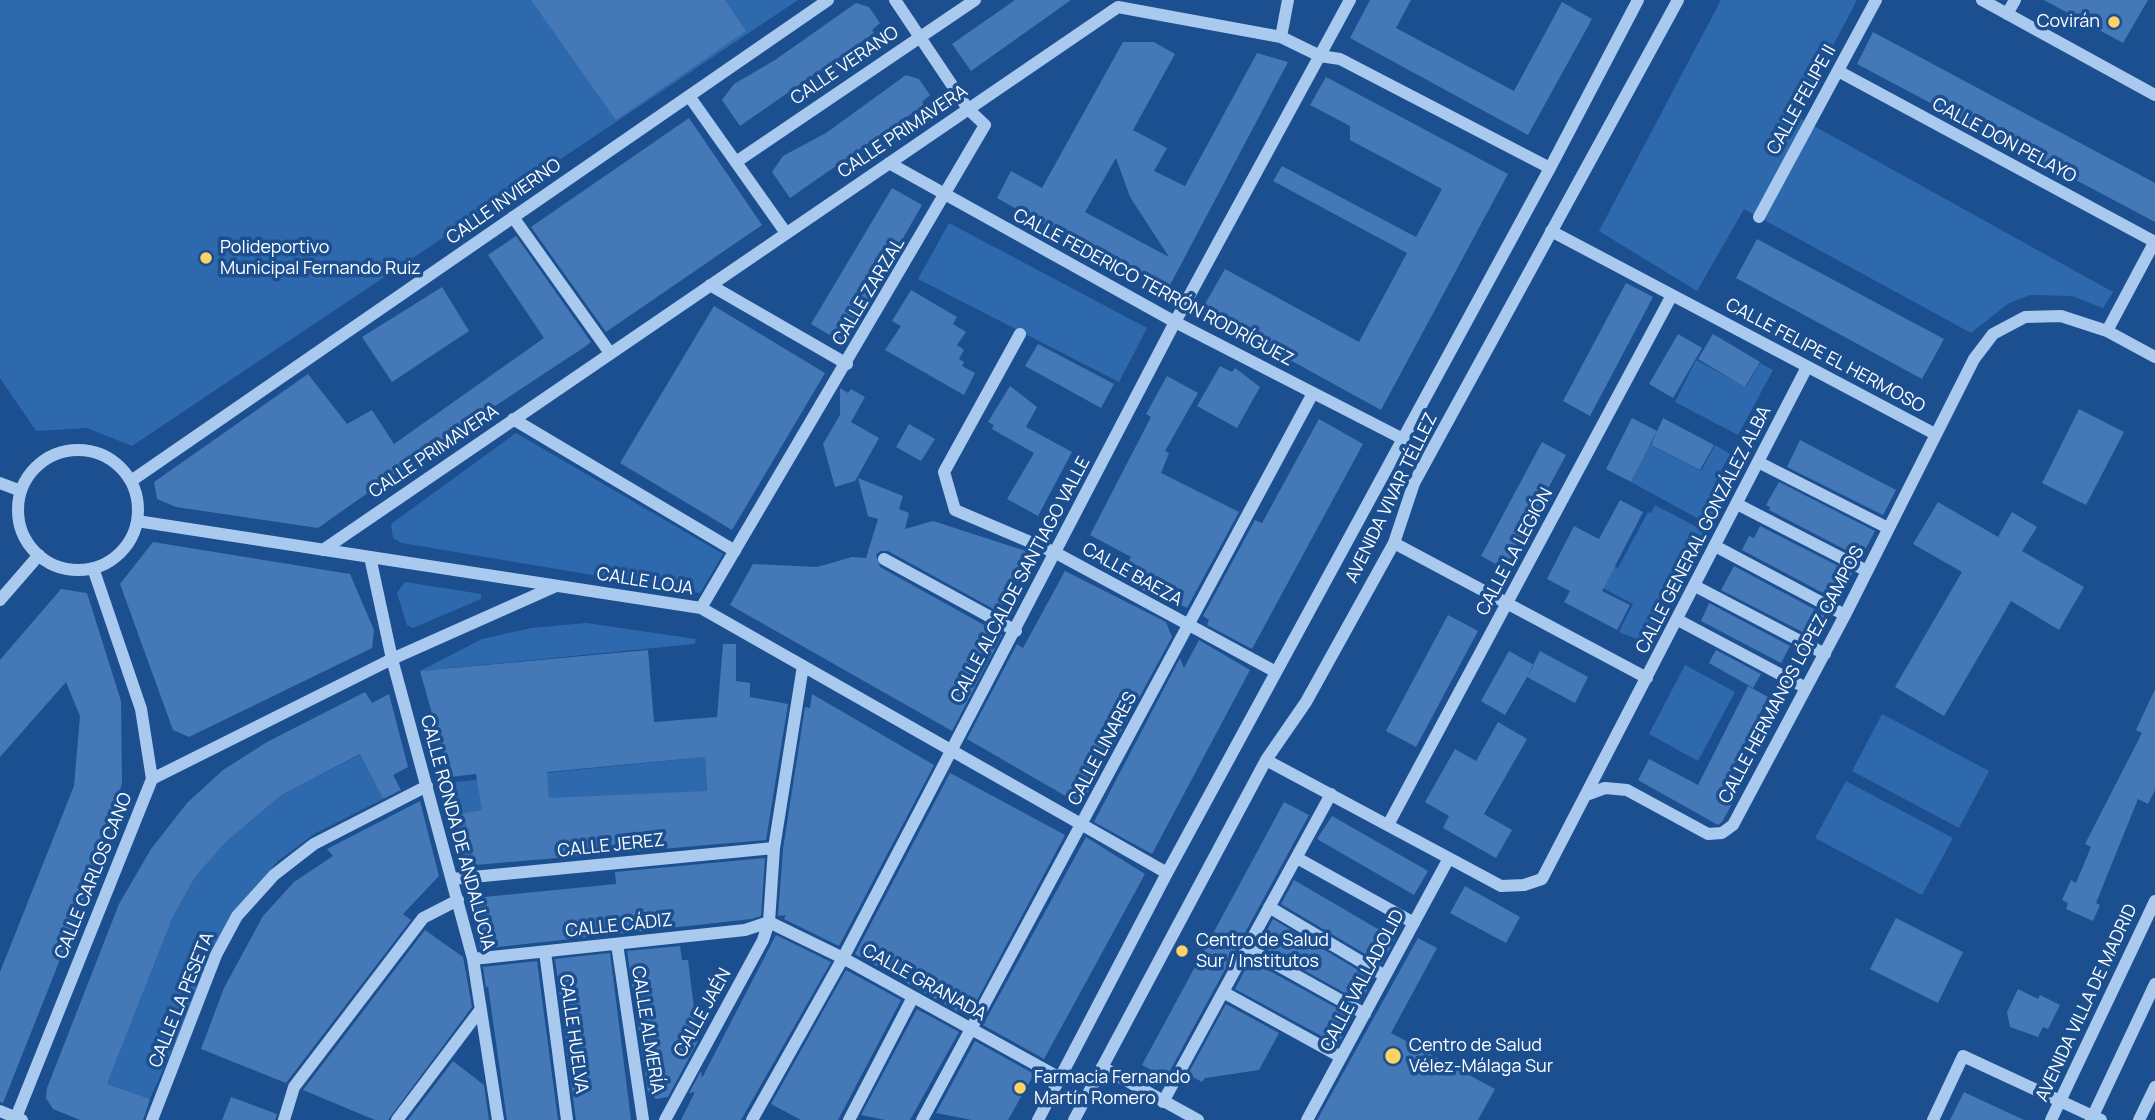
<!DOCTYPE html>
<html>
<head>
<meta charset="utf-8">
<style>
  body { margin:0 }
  canvas { display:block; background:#1b4f8f }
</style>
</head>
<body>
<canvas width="2155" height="1120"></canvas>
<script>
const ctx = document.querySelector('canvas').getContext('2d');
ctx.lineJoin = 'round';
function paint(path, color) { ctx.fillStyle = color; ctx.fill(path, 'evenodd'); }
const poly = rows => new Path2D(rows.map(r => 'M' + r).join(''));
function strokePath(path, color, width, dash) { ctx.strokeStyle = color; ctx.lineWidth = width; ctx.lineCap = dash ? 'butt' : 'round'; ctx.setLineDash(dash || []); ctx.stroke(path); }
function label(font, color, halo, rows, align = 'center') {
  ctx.font = font + ' Manrope,sans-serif'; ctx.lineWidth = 7; ctx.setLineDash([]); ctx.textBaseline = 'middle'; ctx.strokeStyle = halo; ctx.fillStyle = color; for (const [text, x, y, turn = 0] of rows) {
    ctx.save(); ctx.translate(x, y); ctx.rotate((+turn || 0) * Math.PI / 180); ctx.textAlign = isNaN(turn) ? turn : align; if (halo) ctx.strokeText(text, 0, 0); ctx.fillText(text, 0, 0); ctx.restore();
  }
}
const green = poly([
  [0,0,798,0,132,446,87,428,36,431,0,378],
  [1721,0,1857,0,1796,116,2113,292,2103,308,2072,296,2030,295,2009,303,1971,333,1744,209,1697,291,1599,231],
  [949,223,1147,328,1119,382,918,279],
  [1696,360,1746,387,1760,363,1773,370,1738,435,1675,402],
  [516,433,723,554,700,593,402,543,393,538,391,524],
  [1650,445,1701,471,1715,445,1730,454,1714,484,1726,491,1708,524,1631,482],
  [1655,505,1704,531,1652,632,1639,640,1619,632,1633,604,1584,578,1595,557,1618,568,1648,512,1651,513],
  [405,582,481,594,481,599,413,628,407,625,397,593],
  [586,623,696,639,695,644,420,671,482,639,531,628],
  [1685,665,1735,692,1698,761,1649,734],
  [1882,714,1989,771,1959,828,1852,771],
  [363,753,365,764,383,799,314,834,278,861,233,912,150,1099,107,1084,172,919,195,877,226,842,280,796],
  [705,757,707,795,565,798,464,813,475,865,466,867,446,783],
  [1846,781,1953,838,1922,895,1815,838]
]);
const building = poly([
  [531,0,725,0,746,31,616,120],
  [1015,0,1071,0,971,71,952,44],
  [1370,0,1411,0,1396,28,1514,91,1562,2,1592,19,1528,135,1350,38],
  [2044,0,2148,0,2123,43],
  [856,3,869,7,880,23,872,30,874,33,740,126,722,100,734,84,775,60],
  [1873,32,2155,183,2155,222,1857,64],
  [1123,42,1154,42,1175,54,1133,130,1167,148,1154,171,1185,186,1257,53,1288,62,1170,285,1159,288,997,198,1011,171,1042,188],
  [1116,158,1130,197,1169,257,1085,212],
  [906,75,919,79,930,95,922,102,924,105,790,198,772,172,783,156,826,133],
  [1326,77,1508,174,1381,410,1201,311,1225,269,1359,342,1407,253,1273,181,1282,166,1416,237,1442,189,1350,140,1350,126,1310,105],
  [689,118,762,225,606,332,531,227],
  [892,188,922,205,843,343,811,324],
  [516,236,591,342,586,346,433,447,318,528,176,507,157,499,154,482,308,374,347,424,372,410,394,444,544,338,488,255],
  [1757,239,1944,339,1922,379,1736,278],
  [1626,283,1653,297,1590,416,1563,401],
  [442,287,469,331,392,382,362,337],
  [911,290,957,317,953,324,966,332,957,345,964,350,959,359,964,362,962,366,975,373,964,395,885,350,901,326,892,321],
  [714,306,825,373,732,530,620,463],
  [1678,334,1702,348,1673,398,1649,384],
  [1713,334,1760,362,1745,387,1698,359],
  [1038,344,1114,384,1101,408,1025,366],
  [1220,366,1232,372,1235,368,1260,387,1237,428,1197,406],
  [1167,376,1198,393,1165,451,1169,453,1161,473,1239,512,1187,608,1153,591,1156,597,1119,577,1131,557,1090,535,1151,417,1146,414],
  [1010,386,1037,407,1026,427,1072,452,1038,516,1007,499,1034,453,992,429,994,425,988,422],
  [840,388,848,393,851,389,865,397,851,422,879,438,855,481,835,487,823,444,840,415],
  [2079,409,2124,432,2086,505,2042,483],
  [1632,418,1657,431,1631,482,1606,469],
  [1663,418,1714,445,1700,470,1651,445],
  [1319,419,1363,444,1252,649,1207,625,1209,620,1203,616,1255,520,1262,523],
  [909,424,935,439,921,461,896,447],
  [1800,440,1896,490,1883,515,1787,467],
  [1542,442,1566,455,1505,569,1481,556],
  [858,478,903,496,899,509,909,513,905,529,933,521,1032,553,999,612,888,551,880,551,876,555,880,567,1002,635,952,731,730,605,753,564,817,567,852,557,866,558,878,519,868,516],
  [1779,482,1875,531,1861,558,1769,510,1770,507,1766,505],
  [1620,500,1643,512,1602,591,1630,605,1617,630,1564,602,1570,591,1547,579,1574,526,1599,539],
  [1938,502,1998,537,2012,512,2037,527,2022,551,2084,587,2059,630,2011,601,1944,716,1895,687,1962,572,1913,544],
  [1760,526,1852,573,1838,601,1742,550,1749,536,1754,538],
  [153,542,350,574,374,630,372,648,189,737,173,730,120,584],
  [1734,566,1829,617,1818,640,1721,590],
  [1065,571,1166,622,1172,637,1081,805,967,739,1017,644,1023,648],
  [61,589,87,593,121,701,122,783,102,854,3,1103,0,1102,0,972,74,786,80,716,66,682,0,757,0,660],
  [1709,603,1790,646,1781,663,1701,621],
  [1448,615,1478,631,1416,747,1386,731],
  [1199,640,1250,670,1152,854,1094,822,1180,658,1184,668],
  [723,644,736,644,736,681,750,683,750,697,788,704,766,840,475,865,463,813,482,810,476,774,450,777,420,671,648,650,654,722,717,717],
  [705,757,707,791,549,798,547,772],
  [1716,650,1761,674,1753,688,1709,663],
  [1509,651,1534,665,1505,715,1481,701],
  [1540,651,1588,677,1575,703,1527,677],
  [1748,686,1768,697,1718,796,1732,804,1722,822,1718,825,1638,780,1649,759,1698,785],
  [2155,689,2155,790,2148,804,2138,799,2096,903,2100,905,2093,921,2066,909,2068,903,2062,900,2071,880,2076,883,2091,847,2085,844,2142,733,2136,730],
  [365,692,372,703,389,694,408,767,393,775,401,790,383,799,360,754,280,796,226,842,195,877,172,919,107,1084,150,1099,143,1120,80,1120,53,1109,46,1098,47,1088,119,904,151,849,187,803,223,770,267,742],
  [812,694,934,765,839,946,784,919,786,915,778,916,783,849,805,707,810,708],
  [1498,722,1527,739,1484,814,1512,830,1496,858,1443,828,1449,816,1425,802,1455,749,1476,761],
  [950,773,1065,835,968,1017,855,954],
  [420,801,439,876,403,914,411,920,286,1083,201,1049,224,988,263,916,294,882,333,856,327,849],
  [1284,802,1309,815,1166,1078,1142,1065],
  [1332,816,1428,871,1414,895,1317,839],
  [1086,837,1145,874,1044,1059,983,1025],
  [765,858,761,916,751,919,480,949,474,898,616,884,615,872],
  [1294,880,1395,939,1382,964,1281,904],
  [1465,886,1520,917,1506,943,1450,913],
  [1896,918,1963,952,1938,1003,1870,969],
  [1273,919,1373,979,1361,1002,1259,945],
  [425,930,463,957,472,1007,388,1120,375,1120,303,1090],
  [776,935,831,962,741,1120,681,1120,695,1092,689,1093,701,1071,702,1078],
  [1418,938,1437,948,1391,1033,1495,1089,1478,1120,1317,1120],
  [680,946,682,960,688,960,698,1041,668,1097,656,1099,648,1093,627,951],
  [610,953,631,1120,576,1120,555,959],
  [1250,960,1353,1017,1338,1045,1235,989],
  [537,961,558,1120,507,1120,488,986,486,988,483,967],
  [846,970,901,1000,838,1120,801,1120,771,1104],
  [2018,989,2038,999,2040,995,2060,1005,2048,1029,2043,1027,2038,1037,2010,1027,2007,1012],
  [1226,1004,1279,1033,1259,1070,1205,1078,1202,1082,1188,1074],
  [917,1009,959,1032,910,1120,885,1120,861,1115],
  [975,1041,1034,1074,1008,1120,972,1120,936,1113],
  [453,1061,484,1085,489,1120,408,1120],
  [1964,1092,2024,1120,1950,1120],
  [231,1097,277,1114,275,1120,222,1120]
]);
const minor = poly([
  [1982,0,2155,95],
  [2007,14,2015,0],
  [1281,37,1288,0],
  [1838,71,2155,242],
  [689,96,786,233],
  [736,162,975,0],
  [889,163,1175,322,1403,439],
  [513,217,610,353],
  [1759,217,1876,0],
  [1551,231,1935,434],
  [710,285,847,364],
  [2107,331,2155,241],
  [1020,334,944,472,955,510,1056,553,1276,672],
  [513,419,735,551],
  '18 510a60 60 0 1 1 120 0a60 60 0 1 1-120 0Z',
  [1758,462,1888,528],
  [131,481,828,0],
  [0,483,21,491],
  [1737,504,1867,571],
  [137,521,701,608,1167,873],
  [1394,543,1647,678],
  [1715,546,1845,615],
  [323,550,1118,7,1281,37,1320,56,1340,59,1550,168],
  [370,557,392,659,473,959,498,1120],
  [884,559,1016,631],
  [93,568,141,709,152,779],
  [1695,586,1825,654],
  [0,600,39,555],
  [701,608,985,125,968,109,895,0],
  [1678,620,1806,688],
  [1266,760,1501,886,1524,885,1542,879,1807,367],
  [1586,795,1605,788,1627,790,1708,834,1722,833,1733,825,1845,615,1974,359,1993,334,2025,317,2061,316,2107,331,2155,357],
  [1388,825,1672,295],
  [1297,858,1414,923],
  [452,879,774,848],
  [1269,907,1385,976],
  [769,922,843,958,1060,1078],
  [617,944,643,1120],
  [1247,948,1365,1014],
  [545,952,567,1120],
  [473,959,745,930,769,922],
  [1223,992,1341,1057],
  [1102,1067,1198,1120],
  [1163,1102,1331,794],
  [0,1111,22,1120],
  [15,1120,152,779,392,659,556,586],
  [152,1120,216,955,237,916,274,875,314,844,427,786],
  [284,1120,294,1087,423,918,458,900],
  [397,1120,481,1009],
  [665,1120,763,940,769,922,774,848,803,666],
  [752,1120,843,958,1175,322,1350,0],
  [849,1120,913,997],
  [922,1120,1313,393],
  [1038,1120,1167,873,1550,168,1638,0],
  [1074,1120,1266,760,1306,702,1394,543,1414,483,1678,0],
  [1307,1120,1449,858],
  [1933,1120,1963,1056,2101,1120],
  [2051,1120,2155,901],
  [2091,1120,2155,984],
  [2139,1120,2155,1087]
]);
const markers = [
  [2114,22,7,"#ffd166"],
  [206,258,7,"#ffd166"],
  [1182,951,7,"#ffd166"],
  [1393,1056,9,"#ffd166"],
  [1020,1088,7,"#ffd166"]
];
const poiNames = [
  ["Covirán",2100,22,"right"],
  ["Polideportivo",220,248],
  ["Municipal Fernando Ruiz",220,269],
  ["Centro de Salud",1196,941],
  ["Sur / Institutos",1196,962],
  ["Centro de Salud",1409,1046],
  ["Vélez-Málaga Sur",1409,1067],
  ["Farmacia Fernando",1034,1078],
  ["Martín Romero",1034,1099]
];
const streetNames = [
  ["CALLE VERANO",845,66,-34],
  ["CALLE FELIPE II",1802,100,-61],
  ["CALLE PRIMAVERA",903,132,-34],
  ["CALLE DON PELAYO",2004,141,28],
  ["CALLE INVIERNO",504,202,-35],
  ["CALLE FEDERICO TERRÓN RODRÍGUEZ",1153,288,28],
  ["CALLE ZARZAL",869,292,-59],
  ["CALLE FELIPE EL HERMOSO",1825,356,28],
  ["CALLE PRIMAVERA",434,452,-34],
  ["AVENIDA VIVAR TÉLLEZ",1392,498,-64],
  ["CALLE GENERAL GONZÁLEZ ALBA",1704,530,-63],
  ["CALLE LA LEGIÓN",1515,552,-62],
  ["CALLE BAEZA",1132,575,29],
  ["CALLE ALCALDE SANTIAGO VALLE",1021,580,-62],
  ["CALLE LOJA",645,582,9],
  ["CALLE HERMANOS LÓPEZ CAMPOS",1792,675,-62],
  ["CALLE LINARES",1103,749,-62],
  ["CALLE RONDA DE ANDALUCIA",457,833,75],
  ["CALLE JEREZ",611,846,-6],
  ["CALLE CARLOS CANO",94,876,-68],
  ["CALLE CÁDIZ",619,926,-6],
  ["CALLE VALLADOLID",1363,981,-62],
  ["CALLE GRANADA",924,983,29],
  ["CALLE LA PESETA",182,1000,-68],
  ["AVENIDA VILLA DE MADRID",2087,1003,-65],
  ["CALLE JAÉN",703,1013,-61],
  ["CALLE ALMERÍA",647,1030,81],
  ["CALLE HUELVA",573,1034,82]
];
paint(green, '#2e69ad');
paint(building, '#4478b7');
strokePath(minor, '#a9c9ee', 12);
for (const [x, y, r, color] of markers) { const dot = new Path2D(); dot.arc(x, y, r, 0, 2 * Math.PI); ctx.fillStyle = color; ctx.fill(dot); strokePath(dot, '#1b4f8f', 2.5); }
label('18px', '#fff', '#1b4f8f', poiNames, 'left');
label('18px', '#fff', '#1b4f8f', streetNames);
</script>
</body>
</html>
